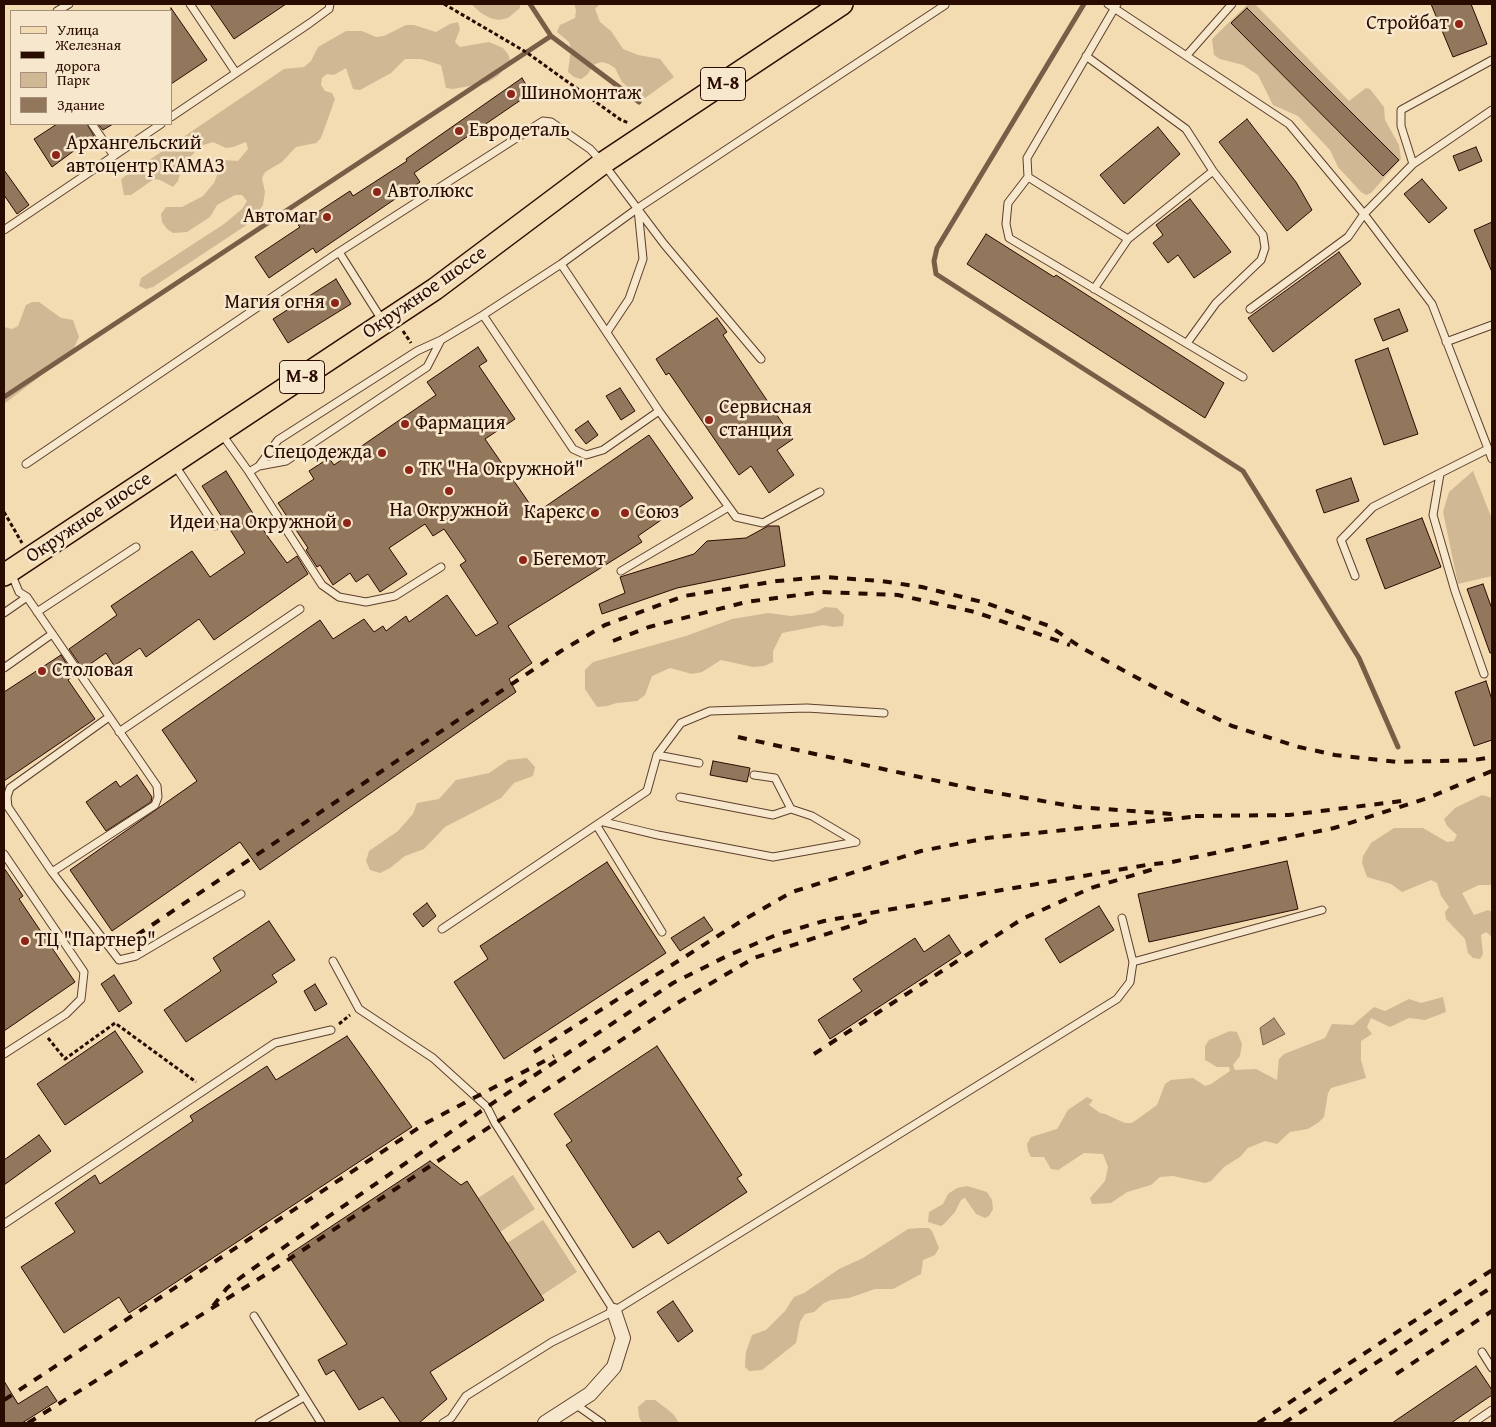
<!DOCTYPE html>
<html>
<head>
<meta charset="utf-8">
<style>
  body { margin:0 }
  #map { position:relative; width:1496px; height:1427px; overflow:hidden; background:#f3dbb2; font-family:"Gentium Book Plus",serif }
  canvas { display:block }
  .frame { position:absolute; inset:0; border:5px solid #2a0b00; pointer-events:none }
  .legend { position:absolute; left:10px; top:10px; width:162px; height:115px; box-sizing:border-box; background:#f7e8cd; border:1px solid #a5907b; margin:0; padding:6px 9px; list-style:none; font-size:15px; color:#2a0b00 }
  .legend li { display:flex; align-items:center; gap:10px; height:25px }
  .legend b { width:25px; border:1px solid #a5907b }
</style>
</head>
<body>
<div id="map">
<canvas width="1496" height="1427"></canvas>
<div class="frame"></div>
<ul class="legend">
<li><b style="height:6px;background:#f3dbb2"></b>Улица</li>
<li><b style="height:6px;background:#2a0b00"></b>Железная дорога</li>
<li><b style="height:14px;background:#d1b894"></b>Парк</li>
<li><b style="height:14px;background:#93775d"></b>Здание</li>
</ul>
</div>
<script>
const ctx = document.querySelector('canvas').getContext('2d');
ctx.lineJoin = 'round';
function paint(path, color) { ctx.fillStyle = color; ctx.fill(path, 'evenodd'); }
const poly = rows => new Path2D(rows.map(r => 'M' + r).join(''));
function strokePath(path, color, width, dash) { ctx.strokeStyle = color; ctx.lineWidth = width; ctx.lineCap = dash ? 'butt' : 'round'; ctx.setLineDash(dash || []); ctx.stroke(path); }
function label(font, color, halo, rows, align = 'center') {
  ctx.font = font + ' "Gentium Book Plus",serif'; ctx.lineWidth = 5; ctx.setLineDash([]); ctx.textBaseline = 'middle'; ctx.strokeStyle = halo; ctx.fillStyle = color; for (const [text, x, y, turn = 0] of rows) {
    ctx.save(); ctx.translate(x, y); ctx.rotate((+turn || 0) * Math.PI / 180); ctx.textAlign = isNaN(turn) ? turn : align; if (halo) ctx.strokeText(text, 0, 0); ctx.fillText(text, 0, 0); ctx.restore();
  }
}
const green = poly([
  [471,4,520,4,520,8,508,18,499,20,490,18,481,13],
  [574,4,600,4,595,9,600,22,611,31,623,49,638,55,660,59,674,77,645,98,635,87,628,87,622,82,615,68,609,64,602,62,595,64,587,75,581,79,574,77,568,72,571,49,569,42,557,32,560,25,575,18,576,10],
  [1248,4,1255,4,1349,101,1366,88,1370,89,1384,107,1385,120,1399,145,1401,159,1371,193,1366,195,1361,192,1338,167,1330,150,1298,116,1273,105,1258,75,1243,65,1220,59,1214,55,1212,39],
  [458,22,460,29,455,42,460,47,489,42,503,48,508,54,510,60,498,76,486,83,453,89,446,88,441,65,421,59,405,59,391,73,360,90,353,89,346,68,334,75,327,74,322,78,321,85,325,91,332,93,335,99,321,138,316,143,296,147,282,162,265,172,262,178,265,192,263,205,251,222,153,287,146,289,139,286,141,278,224,224,242,209,247,201,242,195,235,195,217,205,210,217,187,232,173,233,167,229,162,222,161,214,166,207,182,207,203,196,214,183,223,160,238,161,248,149,246,142,233,147,226,148,213,142,200,146,182,167,178,181,173,187,160,180,154,179,131,195,124,195,121,179,284,69,304,67,311,61,318,47,346,31,362,31,376,37,384,36,406,25,414,25,436,32,450,24],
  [32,302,39,302,61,318,73,320,79,337,72,352,4,404,4,327,12,329,18,326,26,305],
  [1473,471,1492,519,1492,576,1458,584,1443,512,1449,492],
  [825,607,837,608,844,615,843,626,833,627,823,625,782,633,773,651,773,662,764,666,753,667,721,660,702,672,692,674,670,668,652,676,645,695,637,701,617,703,607,706,597,707,585,689,585,670,593,662,686,636,732,619,768,613,791,616,814,613],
  [527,758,535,767,533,776,514,783,501,798,445,827,424,849,405,856,390,868,380,873,370,870,366,861,369,851,398,831,413,814,417,803,439,799,456,780,489,773,508,760],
  [1482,795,1492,798,1492,885,1479,885,1462,893,1474,915,1488,910,1492,912,1492,937,1486,932,1481,935,1483,954,1480,959,1473,958,1468,953,1465,939,1446,919,1445,912,1449,907,1441,896,1437,883,1431,880,1402,892,1391,884,1367,877,1362,863,1363,856,1371,843,1394,828,1423,828,1447,842,1454,841,1457,835,1447,826,1444,819,1455,808],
  [1443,997,1446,1012,1425,1020,1409,1018,1390,1027,1371,1018,1367,1027,1372,1034,1361,1041,1361,1060,1366,1078,1331,1088,1328,1093,1324,1117,1319,1122,1308,1129,1290,1132,1277,1144,1265,1141,1248,1148,1240,1157,1224,1167,1211,1181,1205,1183,1173,1176,1160,1177,1151,1185,1127,1192,1111,1203,1092,1204,1090,1198,1105,1181,1108,1167,1103,1154,1084,1153,1058,1170,1051,1169,1044,1157,1031,1157,1028,1151,1027,1144,1031,1137,1057,1129,1068,1110,1087,1097,1093,1100,1089,1105,1100,1113,1105,1114,1125,1123,1132,1123,1157,1105,1165,1084,1171,1080,1193,1078,1205,1086,1211,1084,1230,1071,1229,1067,1217,1067,1205,1060,1205,1046,1209,1040,1230,1031,1237,1032,1242,1044,1240,1056,1233,1065,1235,1070,1256,1069,1277,1080,1279,1059,1284,1054,1325,1038,1332,1024,1353,1025,1374,1007,1385,1011,1409,999,1421,1003],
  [513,1175,535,1209,500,1232,478,1198],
  [967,1186,987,1192,992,1200,993,1209,989,1216,985,1218,976,1214,965,1198,961,1200,955,1212,944,1224,941,1226,928,1222,929,1212,943,1204,948,1194,957,1188],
  [543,1220,577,1272,541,1296,507,1243],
  [919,1228,929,1228,932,1231,939,1248,935,1255,923,1260,921,1274,893,1289,875,1289,849,1298,831,1300,824,1303,814,1312,805,1314,800,1322,796,1343,762,1370,749,1371,745,1367,746,1352,752,1335,766,1330,785,1311,794,1297,804,1293,839,1269,863,1258,908,1229],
  [646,1400,655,1400,667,1409,674,1415,679,1423,642,1423,639,1417,638,1407]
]);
const water = poly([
  [1274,1018,1285,1034,1263,1045,1260,1028,1274,1018]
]);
const stream = poly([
  [530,4,551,36,639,102],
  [1084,4,937,248,934,261,936,274,1243,471,1359,658,1398,747],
  [4,397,551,36]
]);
const building = poly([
  [210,4,286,4,234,39,210,4],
  [1431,4,1471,4,1487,44,1453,57,1431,4],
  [171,8,207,60,171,84,171,8],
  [1247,8,1399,160,1383,176,1231,23,1247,8],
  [522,78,531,93,414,173,420,182,316,253,313,248,269,278,255,257,300,227,298,225,350,191,353,196,407,161,406,159,522,78],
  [1247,119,1296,182,1312,210,1287,231,1219,142,1247,119],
  [57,124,87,124,94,136,52,167,34,139,57,124],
  [98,124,113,124,103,130,98,124],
  [1158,127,1180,154,1124,204,1100,175,1158,127],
  [1476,147,1482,161,1459,171,1453,156,1476,147],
  [4,170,29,205,17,214,4,195,4,170],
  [1422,179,1447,208,1429,223,1404,194,1422,179],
  [1190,199,1231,252,1194,278,1178,255,1168,263,1153,243,1163,235,1156,225,1190,199],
  [1492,222,1492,272,1474,230,1492,222],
  [986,234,1054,277,1056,275,1224,383,1205,418,967,264,986,234],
  [1339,252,1361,284,1273,352,1248,318,1339,252],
  [336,279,351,304,288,343,273,319,336,279],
  [1399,309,1408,331,1383,341,1374,319,1399,309],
  [717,318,727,332,723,335,793,439,777,450,794,475,769,493,751,466,739,475,669,373,666,375,656,359,717,318],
  [478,347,487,361,479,366,515,419,485,439,536,513,649,435,693,498,638,536,642,542,508,626,532,663,509,679,516,692,260,870,240,842,112,931,70,870,197,781,162,730,320,620,333,639,364,619,374,632,383,626,386,631,406,616,409,622,447,595,476,636,498,623,460,565,466,561,444,529,433,536,425,524,389,548,407,574,380,592,368,574,356,582,350,573,333,585,320,565,317,567,306,550,308,548,278,503,314,479,309,471,329,458,334,465,436,395,427,382,478,347],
  [1388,348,1418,434,1384,445,1355,360,1388,348],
  [620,388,635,411,621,420,606,396,620,388],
  [588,421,598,435,586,444,575,430,588,421],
  [226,471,268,537,287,563,297,556,308,574,214,640,199,619,146,657,140,648,114,666,106,653,83,669,69,649,117,615,111,606,192,551,210,577,245,553,202,486,226,471],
  [1351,478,1359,501,1324,513,1316,490,1351,478],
  [1422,518,1441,567,1385,589,1366,539,1422,518],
  [768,526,779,526,785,566,677,588,602,614,599,604,625,593,620,577,694,554,707,541,746,538,768,526],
  [1483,584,1492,609,1492,653,1490,653,1467,589,1483,584],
  [61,655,74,675,68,680,95,719,4,781,4,692,61,655],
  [1486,681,1492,700,1492,740,1474,746,1455,692,1486,681],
  [713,761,750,768,747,782,710,775,713,761],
  [137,775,152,797,151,802,106,831,86,802,116,781,120,787,137,775],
  [1287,861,1298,909,1149,942,1138,894,1287,861],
  [607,862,666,953,504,1059,454,982,488,959,480,946,607,862],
  [4,868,23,896,19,899,75,982,4,1031,4,868],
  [427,903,436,916,423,927,413,914,427,903],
  [1099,906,1114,930,1060,963,1045,939,1099,906],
  [704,917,713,930,680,951,671,938,704,917],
  [269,921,295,960,272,975,277,982,186,1042,164,1010,221,971,213,958,269,921],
  [949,935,961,953,830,1039,818,1020,862,991,853,979,915,938,924,952,949,935],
  [114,975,132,1003,119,1012,101,984,114,975],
  [315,984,327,1004,315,1011,304,991,315,984],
  [115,1031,143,1072,65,1125,37,1084,115,1031],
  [347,1036,412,1127,129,1313,119,1297,64,1333,21,1267,75,1232,55,1203,95,1175,100,1184,193,1121,190,1116,267,1066,276,1080,347,1036],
  [657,1046,742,1175,737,1178,747,1192,668,1244,659,1231,633,1248,566,1145,572,1141,554,1114,657,1046],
  [39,1135,51,1151,4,1185,4,1160,39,1135],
  [430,1161,461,1185,467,1181,544,1300,430,1372,447,1399,419,1423,401,1423,383,1397,359,1410,334,1370,326,1375,318,1360,347,1344,288,1255,430,1161],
  [673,1301,693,1331,678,1342,657,1312,673,1301],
  [1476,1366,1492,1390,1492,1395,1451,1423,1392,1423,1476,1366],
  [4,1381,18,1404,47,1386,57,1401,22,1423,4,1423,4,1381]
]);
const path = poly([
  [444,4,526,52,621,120,629,123],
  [403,331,411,343],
  [4,512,22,543],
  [339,1024,350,1015],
  [48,1038,65,1059,115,1023,196,1082]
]);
const service = poly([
  [190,4,236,73],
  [1108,4,1289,124,1364,214,1432,304,1492,459],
  [1117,4,1027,158,1028,177,1008,203,1006,224,1009,238,1243,377],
  [57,11,69,4],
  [1187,55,1232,4],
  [1086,56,1186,129,1213,171,1263,235,1265,248,1261,260,1216,303,1187,343],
  [171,117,310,23,329,9,330,4],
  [92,124,114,156],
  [1413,164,1492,110],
  [1028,177,1128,239],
  [4,230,161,124],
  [339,252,382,320],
  [561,264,659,411,736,517,763,523,820,492],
  [1094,289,1128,239,1213,171],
  [1250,309,1348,237,1364,214,1413,164,1401,126,1401,110,1492,60],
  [607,332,629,299,643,259,638,209],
  [1446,342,1492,325],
  [659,411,603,450,586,455,573,449,483,315,561,264,638,208,945,5],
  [221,433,249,472,259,466,286,461,427,367,441,340,483,315],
  [26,464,339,252,543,121,551,122,590,149,603,163,664,244,761,359],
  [174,464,215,526],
  [259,466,278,440,417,351,441,340],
  [249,472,322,585,339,597,366,602,395,596,441,567],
  [1440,474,1433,515,1455,591,1484,674],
  [621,571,727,508],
  [11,573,19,592,27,597,157,786,158,797,155,805,52,872],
  [1355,576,1341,540,1373,507,1488,449],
  [37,612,136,547],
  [4,613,27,597],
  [4,668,52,634],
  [109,717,10,788,7,797,8,807,52,872,119,960,136,956,241,894],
  [119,732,300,609],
  [657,755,699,763],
  [754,775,775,778,791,809,812,816,856,842],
  [680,797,773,815,791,809],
  [604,822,658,835,773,857,856,842],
  [597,826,662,932],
  [4,854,84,972,81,999,66,1014,4,1054],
  [442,929,647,791,657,755,681,723,710,711,807,708,884,713],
  [333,961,359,1009,433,1058,487,1107,495,1123,614,1311],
  [1133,962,1322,910],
  [4,1224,275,1043,331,1030],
  [254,1316,321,1423],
  [1482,1352,1492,1368],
  [575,1404,602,1423],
  [259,1423,304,1397],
  [443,1423,451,1418,466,1396,552,1342,614,1311,1117,999,1130,982,1133,962,1122,918],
  [1473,1423,1492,1410]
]);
const minor = poly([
  [545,1423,590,1394,614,1367,623,1338,614,1311]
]);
const primary = poly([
  [4,575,435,289,603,163,842,4]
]);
const rail = poly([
  [613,641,649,627,746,602,821,592,898,595,975,612,1070,645],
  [738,737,974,789,1077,807,1173,814],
  [1195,816,1289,815,1402,801],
  [137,935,561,651,605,625,684,596,777,581,824,577,881,581,922,587,986,603,1049,626,1082,648,1158,689,1232,726,1299,747,1335,755,1398,762,1474,760,1492,757],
  [534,1052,740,922,792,892,921,851,987,838,1201,816],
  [814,1054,1022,919,1091,888,1157,868],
  [213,1306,227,1288,248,1272,487,1107,673,983,729,955,776,935,824,921,1146,865,1172,862,1334,828,1428,798,1492,771],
  [1396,1374,1492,1311],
  [4,1400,426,1123,554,1056],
  [28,1423,265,1275,679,1002,754,958,875,918],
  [1258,1423,1492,1270],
  [1284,1423,1492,1287]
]);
const markers = [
  [1459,24,5,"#8f2418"],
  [511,94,5,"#8f2418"],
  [459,131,5,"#8f2418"],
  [56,155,5,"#8f2418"],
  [377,192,5,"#8f2418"],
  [327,217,5,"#8f2418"],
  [335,303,5,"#8f2418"],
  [709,420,5,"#8f2418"],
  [405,424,5,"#8f2418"],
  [382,453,5,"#8f2418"],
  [409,470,5,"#8f2418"],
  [449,491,5,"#8f2418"],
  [595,513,5,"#8f2418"],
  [625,513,5,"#8f2418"],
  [347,523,5,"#8f2418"],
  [523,560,5,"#8f2418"],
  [42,671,5,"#8f2418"],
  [25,941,5,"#8f2418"]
];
const shields = [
  [723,84,45],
  [302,377,45]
];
const shieldNames = [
  ["М-8",723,84],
  ["М-8",302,377]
];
const poiNames = [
  ["Стройбат",1449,24,"right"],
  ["Шиномонтаж",521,94],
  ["Евродеталь",469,131],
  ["Архангельский",66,144],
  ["автоцентр КАМАЗ",66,167],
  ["Автолюкс",387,192],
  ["Автомаг",317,217,"right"],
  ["Магия огня",325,303,"right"],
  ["Сервисная",719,408],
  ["станция",719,431],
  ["Фармация",415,424],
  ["Спецодежда",372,453,"right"],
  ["ТК \"На Окружной\"",419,470],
  ["На Окружной",449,511,"center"],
  ["Карекс",585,513,"right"],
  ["Союз",635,513],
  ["Идеи на Окружной",337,523,"right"],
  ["Бегемот",533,560],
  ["Столовая",52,671],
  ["ТЦ \"Партнер\"",35,941]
];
const streetNames = [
  ["Окружное шоссе",425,293,-35],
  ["Окружное шоссе",89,518,-34]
];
paint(green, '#d1b894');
paint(water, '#af9475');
strokePath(water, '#7a5d46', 1);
strokePath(stream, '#7a5d46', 5);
paint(building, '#93775d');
strokePath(building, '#2a0b00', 1);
strokePath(service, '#5c3f2c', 9);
strokePath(minor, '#5c3f2c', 16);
strokePath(primary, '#2a0b00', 24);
strokePath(path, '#2a0b00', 3, [4, 2.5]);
strokePath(service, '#f7e8cd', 7);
strokePath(minor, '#f7e8cd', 14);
strokePath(primary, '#f3dbb2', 21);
strokePath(rail, '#2a0b00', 4, [9, 9]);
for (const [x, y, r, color] of markers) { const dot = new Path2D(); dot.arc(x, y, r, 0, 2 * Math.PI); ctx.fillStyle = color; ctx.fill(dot); strokePath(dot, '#f7e8cd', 2); }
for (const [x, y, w] of shields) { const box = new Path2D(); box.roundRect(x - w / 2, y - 16.5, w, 33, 4); ctx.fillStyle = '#f7e8cd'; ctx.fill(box); strokePath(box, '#2a0b00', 1); }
label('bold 19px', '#2a0b00', null, shieldNames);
label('20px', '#2a0b00', '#f7e8cd', poiNames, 'left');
label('20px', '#2a0b00', '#f7e8cd', streetNames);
</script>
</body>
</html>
